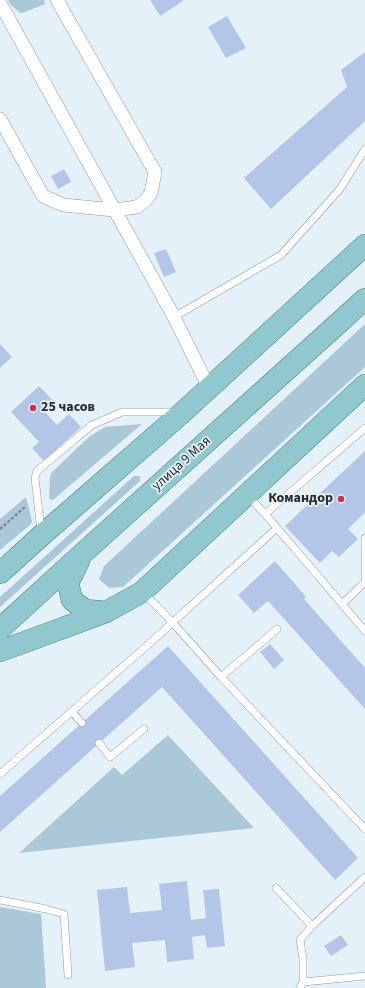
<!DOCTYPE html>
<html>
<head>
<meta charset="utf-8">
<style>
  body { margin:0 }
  canvas { display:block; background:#e5f1f8 }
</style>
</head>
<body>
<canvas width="365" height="988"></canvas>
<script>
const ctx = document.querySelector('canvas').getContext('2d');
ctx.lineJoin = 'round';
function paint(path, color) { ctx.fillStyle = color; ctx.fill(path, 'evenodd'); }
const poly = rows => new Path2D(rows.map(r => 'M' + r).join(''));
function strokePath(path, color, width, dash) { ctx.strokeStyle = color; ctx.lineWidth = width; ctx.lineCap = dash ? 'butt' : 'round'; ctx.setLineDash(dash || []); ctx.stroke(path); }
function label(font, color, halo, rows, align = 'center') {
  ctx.font = font + ' "Source Sans 3",sans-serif'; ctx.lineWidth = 3.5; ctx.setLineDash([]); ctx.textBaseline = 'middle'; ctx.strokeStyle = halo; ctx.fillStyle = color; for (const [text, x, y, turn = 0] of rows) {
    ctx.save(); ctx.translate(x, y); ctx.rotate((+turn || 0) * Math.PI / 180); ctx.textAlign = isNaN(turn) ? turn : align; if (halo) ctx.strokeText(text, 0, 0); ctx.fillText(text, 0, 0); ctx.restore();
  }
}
const green = poly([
  [8,0,44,0,45,4,25,12,20,13,10,4],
  [365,324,365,367,123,587,109,588,99,579,104,566],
  [142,424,53,500,50,499,49,497,50,477,52,472,90,436,105,427],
  [134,476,140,476,140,481,0,607,0,597],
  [26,497,32,521,31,524,0,550,0,519],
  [168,735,254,828,19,853,114,767,122,775],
  [0,907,41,914,46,988,0,988]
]);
const building = poly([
  [150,0,182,0,183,1,160,16],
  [227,16,246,48,226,58,208,27],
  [365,52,365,121,271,209,244,178,347,87,341,70],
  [64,169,71,182,58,189,51,176],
  [166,249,176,272,164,277,154,253],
  [0,344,12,357,0,368],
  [39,386,56,404,46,413,57,425,69,414,81,427,44,461,32,448,39,442,11,412],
  [365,451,365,512,348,529,358,539,339,557,332,551,320,563,285,526],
  [275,561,306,597,304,599,365,668,365,709,268,601,254,613,238,595],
  [270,644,284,660,274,669,260,652],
  [168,646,358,858,335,880,162,687,0,832,0,796],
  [187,881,191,920,206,918,203,890,219,889,225,946,207,948,205,935,192,937,194,959,167,962,165,940,132,943,135,967,105,971,97,890,127,887,130,913,162,910,159,884],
  [341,935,348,945,331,956,324,946]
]);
const path = poly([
  [0,529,25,507]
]);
const lane = poly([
  [174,317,281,255,340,189,365,149],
  [249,497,265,514,365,631],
  [265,514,365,428],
  [41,531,35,478,37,471,92,425,122,412,177,412],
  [144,593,173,623,221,677,365,829],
  [342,604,365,582,365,538],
  [221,677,277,629],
  [72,712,82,723],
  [99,743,110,757,144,729],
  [0,774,151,642,277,528],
  [276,888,312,926],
  [0,900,46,909,64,914,68,975],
  [303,982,365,976],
  [300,988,303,982,303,959,300,940,312,926,365,877]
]);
const street = poly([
  [0,3,174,317,209,388],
  [0,119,43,196,63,205,114,210,137,207,145,201,151,193,155,172,57,0]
]);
const primary = poly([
  [79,561,68,583,72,600,85,610,106,612],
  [0,573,42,535,183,412,365,245],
  [0,629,82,554,332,329,365,299],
  [0,651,25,642,106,612,142,592,365,385]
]);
const markers = [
  [33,408,4,"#c4344e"],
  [341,499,4,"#c4344e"]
];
const poiNames = [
  ["25 часов",41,408],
  ["Командор",333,499,"right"]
];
const streetNames = [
  ["улица 9 Мая",182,464,-42]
];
paint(green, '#abc8d8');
paint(building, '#b4c6e7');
strokePath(lane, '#8d989f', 8);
strokePath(street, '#8d989f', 14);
strokePath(primary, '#3c7981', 22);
strokePath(path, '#82898e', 2.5, [3, 2]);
strokePath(lane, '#fff', 7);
strokePath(street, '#fff', 13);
strokePath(primary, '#91c8ce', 21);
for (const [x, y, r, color] of markers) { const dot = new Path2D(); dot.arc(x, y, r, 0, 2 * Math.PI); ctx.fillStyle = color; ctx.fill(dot); strokePath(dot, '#e5f1f8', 1.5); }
label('bold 14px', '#262a2d', '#e5f1f8', poiNames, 'left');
label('14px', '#262a2d', '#e5f1f8', streetNames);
</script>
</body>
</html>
